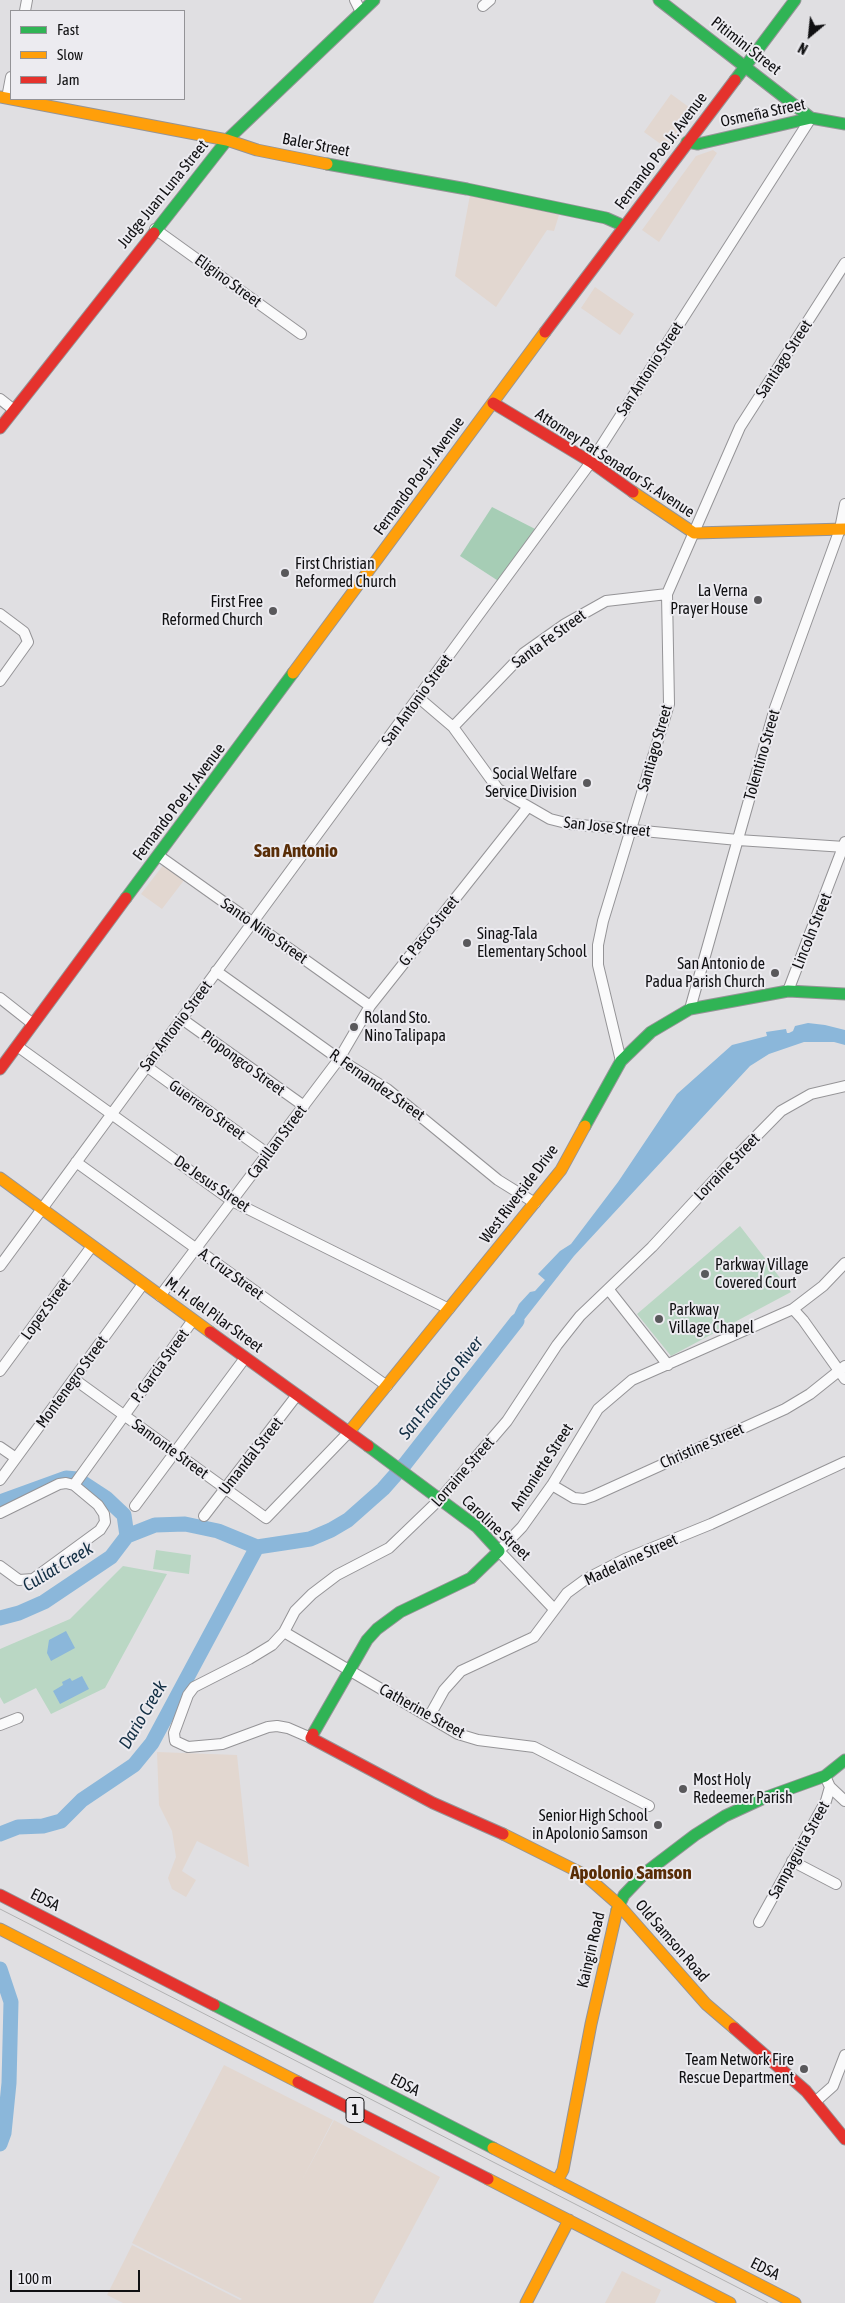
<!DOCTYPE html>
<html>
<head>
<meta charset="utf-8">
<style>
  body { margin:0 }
  #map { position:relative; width:845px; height:2303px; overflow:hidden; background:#e0dfe2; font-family:"Asap Condensed",sans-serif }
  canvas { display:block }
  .legend { position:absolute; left:10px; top:10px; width:175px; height:90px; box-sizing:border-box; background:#ecebf0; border:1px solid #949397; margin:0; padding:6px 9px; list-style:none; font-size:15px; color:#101012 }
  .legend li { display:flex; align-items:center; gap:10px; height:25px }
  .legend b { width:25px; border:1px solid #949397 }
  .north { position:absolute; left:785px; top:10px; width:50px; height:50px; -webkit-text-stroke:4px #ecebf0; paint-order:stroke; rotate:208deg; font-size:14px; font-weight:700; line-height:20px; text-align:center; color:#101012 }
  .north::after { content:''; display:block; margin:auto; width:18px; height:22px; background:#101012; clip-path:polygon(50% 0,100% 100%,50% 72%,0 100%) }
  .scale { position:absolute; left:10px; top:2270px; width:130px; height:22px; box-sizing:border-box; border:2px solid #101012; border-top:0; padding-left:6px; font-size:15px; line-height:18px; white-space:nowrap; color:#101012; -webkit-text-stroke:4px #ecebf0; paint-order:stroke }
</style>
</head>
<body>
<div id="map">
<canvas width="845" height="2303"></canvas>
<ul class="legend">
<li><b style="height:6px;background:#30b455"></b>Fast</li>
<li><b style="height:6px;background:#ff9f0a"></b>Slow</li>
<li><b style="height:6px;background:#e5322d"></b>Jam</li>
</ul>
<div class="north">N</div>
<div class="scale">100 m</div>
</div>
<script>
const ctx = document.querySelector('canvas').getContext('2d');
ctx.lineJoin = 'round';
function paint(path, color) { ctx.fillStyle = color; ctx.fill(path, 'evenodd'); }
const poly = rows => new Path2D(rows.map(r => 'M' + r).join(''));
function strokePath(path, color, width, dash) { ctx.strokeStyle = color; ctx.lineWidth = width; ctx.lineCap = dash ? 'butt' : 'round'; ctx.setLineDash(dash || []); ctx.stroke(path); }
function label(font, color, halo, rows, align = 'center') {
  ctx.font = font + ' "Asap Condensed",sans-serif'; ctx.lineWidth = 4; ctx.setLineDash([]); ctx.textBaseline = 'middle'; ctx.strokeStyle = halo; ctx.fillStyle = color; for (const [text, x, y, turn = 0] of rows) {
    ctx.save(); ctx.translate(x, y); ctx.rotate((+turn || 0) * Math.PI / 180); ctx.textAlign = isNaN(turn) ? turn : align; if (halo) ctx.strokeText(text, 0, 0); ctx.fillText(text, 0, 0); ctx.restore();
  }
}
const commercial = poly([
  [671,94,697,113,669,150,644,132],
  [713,150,717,153,659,242,642,230,696,156],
  [470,195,559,215,554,231,547,230,496,307,455,276],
  [595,287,634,314,620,335,581,308],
  [164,864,185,879,162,909,141,894],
  [157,1752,237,1755,249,1867,197,1841,182,1871,196,1880,186,1897,172,1889,168,1878,176,1857,172,1831,159,1805],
  [224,2065,333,2120,302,2180,334,2120,440,2177,373,2303,123,2303,107,2295,132,2245,240,2300,242,2299,132,2243],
  [622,2271,661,2290,655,2303,605,2303]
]);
const green = poly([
  [740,1226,791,1292,671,1356,637,1314],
  [156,1550,191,1555,189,1574,153,1569],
  [123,1566,167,1574,105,1688,51,1714,36,1688,4,1704,0,1697,0,1649,70,1619]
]);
const forest = poly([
  [492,507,541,532,503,584,460,556]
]);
const water = poly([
  [808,1023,825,1025,845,1030,845,1045,834,1042,804,1042,769,1054,750,1066,574,1256,508,1340,504,1335,519,1304,530,1292,535,1291,545,1280,538,1274,560,1251,571,1244,618,1182,677,1094,732,1045,767,1036,766,1032,786,1029,787,1033,789,1033,793,1031,795,1026],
  [66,1631,75,1648,51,1661,47,1653,49,1640],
  [82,1676,89,1689,60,1704,53,1691,63,1685,62,1682,70,1678,72,1681]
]);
const river = poly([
  [0,1502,66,1478,77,1479,106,1498,124,1515,127,1536],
  [0,1618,19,1613,44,1602,111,1557,127,1536,155,1525,185,1524,218,1531,257,1547,310,1539,331,1530,348,1520,383,1489,405,1464,517,1321],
  [0,1834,18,1827,43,1826,61,1821,82,1800,134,1765,152,1743,257,1547],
  [0,1969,11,2002,9,2083,4,2133,0,2144]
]);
const street = poly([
  [355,0,361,12],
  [483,6,490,0],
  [25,11,27,0],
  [7,98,11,77],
  [155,229,301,334],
  [0,399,14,410],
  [0,614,24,632,28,642,0,681],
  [419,698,453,727,498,789,550,819,570,824,738,840,845,847],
  [453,727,524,653,565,624,606,601,667,594],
  [159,856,370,1006],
  [216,971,339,1059,387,1089,498,1180,535,1203],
  [788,991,845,842],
  [0,998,33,1024],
  [690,1009,775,708,840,529,845,504],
  [182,1019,304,1106],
  [17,1046,232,1201,449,1309],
  [621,1061,598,965,598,945,603,921,669,704,667,594,740,427,845,263],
  [146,1066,267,1153],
  [76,1162,387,1386],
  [0,1266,591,462,811,118],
  [609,1290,668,1365],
  [160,1296,339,1059,370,1006,527,808],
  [793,1309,803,1320,845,1379],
  [0,1371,92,1246],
  [74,1379,266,1518,349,1432],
  [0,1447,16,1458],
  [0,1480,143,1284],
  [74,1485,193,1320],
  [552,1485,574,1498,584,1499,593,1496,785,1409,810,1394,845,1366],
  [135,1506,245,1358],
  [0,1513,59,1484,66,1483,74,1485,98,1505,104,1514,105,1522,100,1530,33,1579,19,1580,0,1566],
  [204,1516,297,1395],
  [554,1609,499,1551,522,1527,552,1485,598,1409,632,1380,793,1309,823,1286,845,1263],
  [284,1632,458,1734,478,1740,534,1747,649,1806],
  [429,1717,444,1690,461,1671,534,1637,567,1593,586,1579,625,1559,711,1524,845,1462],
  [0,1725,18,1718],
  [311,1738,288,1728,277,1726,268,1727,222,1744,188,1747,175,1741,174,1733,188,1695,194,1687,249,1659,272,1645,284,1632,295,1611,312,1594,337,1575,389,1548,440,1499,507,1421,557,1345,580,1316,652,1247,728,1165,781,1111,811,1094,845,1086],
  [830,1787,845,1801],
  [792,1861,836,1884],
  [759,1922,826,1801,830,1787,825,1776],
  [815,2102,833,2086,845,2055]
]);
const fast = poly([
  [659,0,811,118],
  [735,80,795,0],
  [687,142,698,144,811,118,845,124],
  [327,164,467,189,606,218,624,226],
  [154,233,227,140,374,0],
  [126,898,293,673],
  [585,1126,621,1061,651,1032,690,1009,788,991,845,994],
  [313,1734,367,1640,377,1629,400,1612,471,1578,499,1551,477,1527,368,1446],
  [617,1910,624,1895,645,1873,695,1835,725,1816,764,1798,825,1776,845,1760],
  [214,2005,493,2148]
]);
const slow = poly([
  [0,97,227,140,257,150,327,164],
  [633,492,694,533,845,529],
  [293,673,545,332],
  [0,1178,210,1332],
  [349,1432,561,1170,585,1126],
  [503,1834,585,1875,618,1904,706,2004,734,2028],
  [0,1929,298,2082],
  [493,2148,795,2303],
  [488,2179,730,2303],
  [557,2181,563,2170,591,2024,617,1910],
  [526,2303,569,2220]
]);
const jam = poly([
  [545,332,735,80],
  [493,403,591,462,633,492],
  [0,428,154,233],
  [0,1069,126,898],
  [210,1332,368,1446],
  [313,1734,311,1738,433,1803,503,1834],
  [0,1895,214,2005],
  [734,2028,806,2091,845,2139],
  [298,2082,488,2179]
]);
const tram = poly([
  [0,1909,768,2303]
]);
const markers = [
  [285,573,5,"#59585b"],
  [758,600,5,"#59585b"],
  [273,611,5,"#59585b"],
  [587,783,5,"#59585b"],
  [467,943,5,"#59585b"],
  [775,973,5,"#59585b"],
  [354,1027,5,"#59585b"],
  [705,1274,5,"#59585b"],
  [659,1319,5,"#59585b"],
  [683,1789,5,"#59585b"],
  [658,1825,5,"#59585b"],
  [804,2069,5,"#59585b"]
];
const shields = [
  [355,2110,18]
];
const shieldNames = [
  ["1",355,2110]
];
const streetNames = [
  ["Pitimini Street",746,46,38],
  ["Osmeña Street",763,113,-12],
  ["Baler Street",316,145,11],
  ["Fernando Poe Jr. Avenue",661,151,-53],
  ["Judge Juan Luna Street",163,194,-51],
  ["Eligino Street",228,281,36],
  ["Santiago Street",784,359,-57],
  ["San Antonio Street",650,369,-57],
  ["Attorney Pat Senador Sr. Avenue",615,463,33],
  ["Fernando Poe Jr. Avenue",419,476,-54],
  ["Santa Fe Street",549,639,-36],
  ["San Antonio Street",417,700,-54],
  ["Santiago Street",655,748,-74],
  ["Tolentino Street",762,755,-74],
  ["Fernando Poe Jr. Avenue",179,802,-53],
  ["San Jose Street",607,827,6],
  ["Santo Niño Street",264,931,35],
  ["G. Pasco Street",429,931,-51],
  ["Lincoln Street",812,931,-68],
  ["San Antonio Street",176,1026,-53],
  ["Piopongco Street",243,1063,36],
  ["R. Fernandez Street",377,1085,35],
  ["Guerrero Street",207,1110,36],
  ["Capillan Street",277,1142,-53],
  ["Lorraine Street",727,1167,-46],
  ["De Jesus Street",212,1184,34],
  ["West Riverside Drive",519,1194,-53],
  ["A. Cruz Street",231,1274,36],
  ["Lopez Street",46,1309,-54],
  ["M. H. del Pilar Street",214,1315,36],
  ["P. Garcia Street",160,1366,-54],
  ["Montenegro Street",72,1382,-54],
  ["Christine Street",702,1446,-24],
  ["Samonte Street",170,1449,36],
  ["Umandal Street",251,1456,-52],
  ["Antoniette Street",542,1467,-57],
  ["Lorraine Street",463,1472,-49],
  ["Caroline Street",496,1528,43],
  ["Madelaine Street",631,1560,-25],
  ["Catherine Street",422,1711,29],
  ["Sampaguita Street",799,1850,-61],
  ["EDSA",45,1900,27],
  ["Old Samson Road",672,1941,49],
  ["Kaingin Road",591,1950,-77],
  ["EDSA",405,2085,27],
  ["EDSA",765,2269,27]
];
const poiNames = [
  ["First Christian",295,564],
  ["Reformed Church",295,582],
  ["La Verna",748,591,"right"],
  ["Prayer House",748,609,"right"],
  ["First Free",263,602,"right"],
  ["Reformed Church",263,620,"right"],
  ["Social Welfare",577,774,"right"],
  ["Service Division",577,792,"right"],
  ["Sinag-Tala",477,934],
  ["Elementary School",477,952],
  ["San Antonio de",765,964,"right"],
  ["Padua Parish Church",765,982,"right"],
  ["Roland Sto.",364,1018],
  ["Nino Talipapa",364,1036],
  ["Parkway Village",715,1265],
  ["Covered Court",715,1283],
  ["Parkway",669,1310],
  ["Village Chapel",669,1328],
  ["Most Holy",693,1780],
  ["Redeemer Parish",693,1798],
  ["Senior High School",648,1816,"right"],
  ["in Apolonio Samson",648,1834,"right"],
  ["Team Network Fire",794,2060,"right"],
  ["Rescue Department",794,2078,"right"]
];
const waterNames = [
  ["San Francisco River",441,1388,-52],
  ["Culiat Creek",58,1567,-31],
  ["Dario Creek",143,1715,-59]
];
const quarterNames = [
  ["San Antonio",296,851],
  ["Apolonio Samson",631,1873]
];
paint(commercial, '#e2d7d0');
paint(green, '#bad7c4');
paint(forest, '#a6cdb5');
paint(water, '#8bb7da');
strokePath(river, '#8bb7da', 15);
strokePath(street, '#959497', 12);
strokePath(fast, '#959497', 13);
strokePath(slow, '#959497', 13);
strokePath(jam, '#959497', 13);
strokePath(street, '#fafafb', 10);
strokePath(fast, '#30b455', 11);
strokePath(slow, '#ff9f0a', 11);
strokePath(jam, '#e5322d', 11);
strokePath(tram, '#b1b1b2', 1);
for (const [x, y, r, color] of markers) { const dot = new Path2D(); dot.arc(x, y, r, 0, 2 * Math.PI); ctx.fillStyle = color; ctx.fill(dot); strokePath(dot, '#ecebf0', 2); }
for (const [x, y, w] of shields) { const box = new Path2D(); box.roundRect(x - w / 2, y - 12.5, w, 25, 4); ctx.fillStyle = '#ecebf0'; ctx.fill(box); strokePath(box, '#101012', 1); }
label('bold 15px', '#101012', null, shieldNames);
label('16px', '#101012', '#ecebf0', streetNames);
label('16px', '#101012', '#ecebf0', poiNames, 'left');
label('italic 18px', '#132f44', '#ecebf0', waterNames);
label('bold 19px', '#592d07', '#ecebf0', quarterNames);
</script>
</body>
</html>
